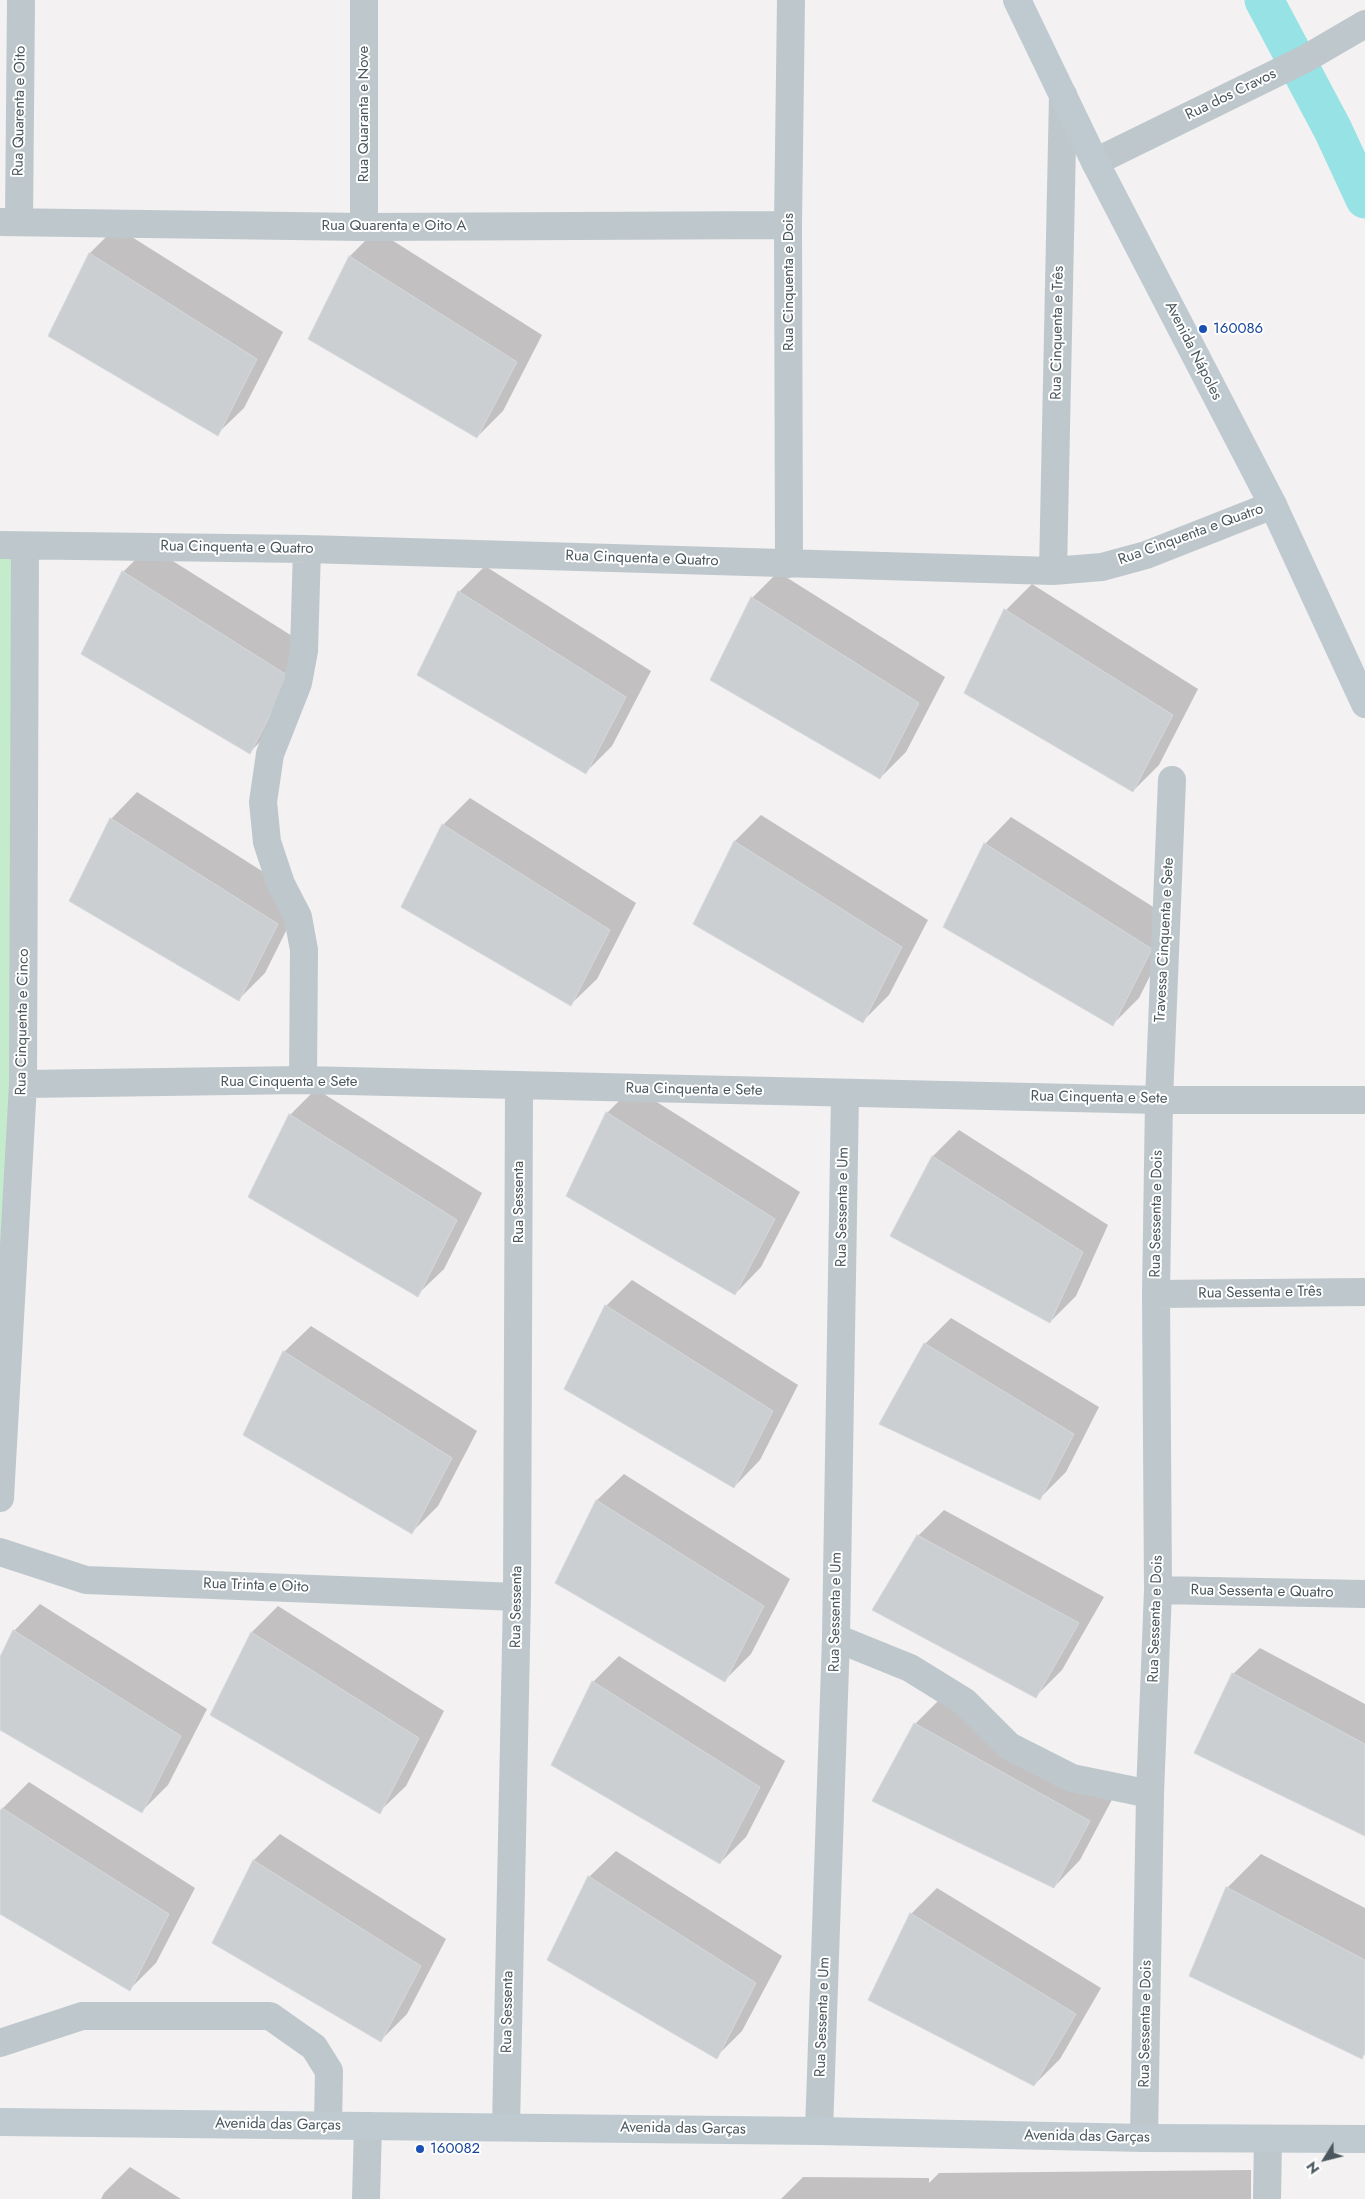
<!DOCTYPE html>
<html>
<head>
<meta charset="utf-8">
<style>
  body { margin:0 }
  #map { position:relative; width:1365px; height:2199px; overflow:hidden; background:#f3f1f1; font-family:Jost,sans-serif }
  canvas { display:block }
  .north { position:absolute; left:1300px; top:2134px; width:50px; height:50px; -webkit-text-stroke:4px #fff; paint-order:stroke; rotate:234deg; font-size:14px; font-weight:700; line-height:20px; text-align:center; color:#4a575c }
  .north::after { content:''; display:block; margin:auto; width:18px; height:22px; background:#4a575c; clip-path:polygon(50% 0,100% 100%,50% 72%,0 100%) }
</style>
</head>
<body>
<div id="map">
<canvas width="1365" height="2199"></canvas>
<div class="north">N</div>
</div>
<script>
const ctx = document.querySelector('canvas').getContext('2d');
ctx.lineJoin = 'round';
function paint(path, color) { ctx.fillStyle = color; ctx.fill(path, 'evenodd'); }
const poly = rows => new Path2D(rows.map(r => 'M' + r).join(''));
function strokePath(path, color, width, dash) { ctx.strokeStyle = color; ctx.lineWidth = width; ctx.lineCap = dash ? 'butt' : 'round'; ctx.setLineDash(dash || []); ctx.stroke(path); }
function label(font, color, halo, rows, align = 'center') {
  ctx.font = font + ' Jost,sans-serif'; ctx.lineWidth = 4; ctx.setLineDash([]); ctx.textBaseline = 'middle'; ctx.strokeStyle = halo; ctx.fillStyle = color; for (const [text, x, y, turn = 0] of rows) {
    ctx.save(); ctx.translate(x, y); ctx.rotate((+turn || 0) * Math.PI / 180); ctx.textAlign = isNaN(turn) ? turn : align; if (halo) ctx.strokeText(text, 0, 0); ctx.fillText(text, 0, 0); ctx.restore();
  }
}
const green = poly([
  [0,545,25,546,0,1498]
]);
const shadow = poly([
  [116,227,283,332,244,408,217,434,50,335,90,253],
  [376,230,542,335,503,411,477,437,350,256],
  [149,546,316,651,276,726,250,752,83,654,123,572],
  [485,566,651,671,612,746,586,772,459,592],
  [778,572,945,677,906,752,880,778,752,598],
  [1032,584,1198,689,1159,765,1133,791,1006,610],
  [137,792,303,897,265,973,239,999,71,901,111,819],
  [470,798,636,903,597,979,570,1005,403,907,443,825],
  [761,815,928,920,889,995,863,1021,695,923,735,841],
  [1011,817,1177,922,1139,998,1113,1024,945,926,985,844],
  [633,1087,800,1192,761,1267,735,1294,567,1195,607,1113],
  [316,1089,482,1193,444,1269,417,1295,290,1115],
  [959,1130,1108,1225,1076,1296,1050,1322,891,1236,933,1156],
  [632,1280,798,1385,760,1460,734,1487,606,1306],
  [951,1318,1099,1407,1066,1472,1039,1499,925,1344],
  [311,1326,477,1431,438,1506,412,1532,244,1434,284,1352],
  [624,1474,790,1579,751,1654,725,1680,557,1582,597,1500],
  [944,1510,1104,1597,1062,1670,1036,1696,918,1536],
  [40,1604,207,1709,168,1785,142,1811,0,1728,0,1660,14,1631],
  [278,1606,444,1711,406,1786,379,1812,212,1714,252,1632],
  [1260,1648,1365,1704,1365,1834,1233,1674],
  [619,1656,785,1761,746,1837,720,1863,593,1682],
  [942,1697,1115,1794,1080,1860,1054,1887,874,1801,915,1724],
  [29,1782,195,1888,156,1963,130,1989,0,1913,0,1814,3,1808],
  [280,1834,446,1939,407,2014,381,2040,213,1942,254,1860],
  [616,1851,782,1956,742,2031,716,2057,589,1877],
  [1261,1854,1365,1908,1365,2054,1362,2057,1227,1888],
  [937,1888,1101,1988,1060,2059,1034,2085,911,1914],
  [130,2167,181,2199,101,2199,104,2193],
  [1251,2170,1251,2199,781,2199,803,2177,929,2178,929,2183,939,2173]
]);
const canal = poly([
  [1264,0,1333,130,1365,199]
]);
const building = poly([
  [89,253,257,359,218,436,48,336,89,253],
  [349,256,517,362,477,438,308,339,349,256],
  [122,571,290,677,250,754,81,654,122,571],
  [458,591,626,697,586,774,417,675,458,591],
  [751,597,919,703,880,779,710,680,751,597],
  [1004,609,1173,715,1133,792,964,693,1004,609],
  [110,818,278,924,239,1001,69,901,110,818],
  [442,824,610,930,571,1006,401,907,442,824],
  [734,841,902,947,863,1023,693,924,734,841],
  [984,843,1152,949,1113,1026,943,927,984,843],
  [606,1112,775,1219,735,1295,566,1196,606,1112],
  [289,1114,457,1220,418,1297,248,1197,289,1114],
  [932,1156,1083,1252,1050,1323,890,1236,932,1156],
  [605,1305,773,1411,734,1488,564,1389,605,1305],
  [924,1343,1074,1434,1040,1500,879,1424,924,1343],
  [283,1351,452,1458,412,1534,243,1435,283,1351],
  [596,1500,764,1606,725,1682,555,1583,596,1500],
  [917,1535,1079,1623,1036,1698,872,1610,917,1535],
  [13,1630,181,1736,142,1813,0,1730,0,1657,13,1630],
  [251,1632,419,1738,380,1814,210,1715,251,1632],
  [1232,1673,1365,1744,1365,1836,1194,1753,1232,1673],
  [592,1681,760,1787,720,1864,551,1765,592,1681],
  [914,1723,1090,1821,1054,1888,872,1801,914,1723],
  [2,1808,169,1914,130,1991,0,1914,0,1811,2,1808],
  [253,1860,421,1966,381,2042,212,1943,253,1860],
  [588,1876,756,1983,717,2059,547,1960,588,1876],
  [1226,1887,1365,1960,1365,2052,1362,2059,1189,1976,1226,1887],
  [910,1913,1076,2014,1034,2086,868,2000,910,1913]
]);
const minor = poly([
  [1095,162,1305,59,1365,24],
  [0,222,364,227,788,225],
  [19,222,21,0],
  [364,227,364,0],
  [0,545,307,549,1053,571,1102,567,1146,555,1273,505],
  [789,564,788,225,791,0],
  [1053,571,1063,95],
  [303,1080,304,950,298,917,281,884,267,842,263,802,270,754,298,683,304,651,307,549],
  [23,1084,303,1080,1159,1100,1365,1100],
  [1156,1294,1365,1292],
  [0,1498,23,1084,25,546],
  [0,1552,86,1580,517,1597],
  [1158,1590,1365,1594],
  [836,1638,910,1668,965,1702,1009,1746,1072,1778,1150,1794],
  [0,2043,82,2016,270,2016,314,2047,329,2071,328,2125],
  [506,2127,517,1597,519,1086],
  [819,2131,836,1638,845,1093],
  [1144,2138,1150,1794,1158,1590,1156,1294,1159,1100,1172,780],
  [366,2199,368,2126],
  [1267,2199,1268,2139]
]);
const secondary = poly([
  [1017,0,1095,162,1273,505,1365,704],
  [0,2122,819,2131,1144,2138,1365,2139]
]);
const markers = [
  [1203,329,5,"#1a4fb4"],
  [420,2149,5,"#1a4fb4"]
];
const streetNames = [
  ["Rua dos Cravos",1231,95,-26],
  ["Rua Quarenta e Oito",20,111,-89],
  ["Rua Quaranta e Nove",364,114,-90],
  ["Rua Quarenta e Oito A",394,226],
  ["Rua Cinquenta e Dois",789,282,-90],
  ["Rua Cinquenta e Três",1058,333,-89],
  ["Avenida Nápoles",1193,351,63],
  ["Rua Cinquenta e Quatro",1191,535,-20],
  ["Rua Cinquenta e Quatro",237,548,1],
  ["Rua Cinquenta e Quatro",642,559,2],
  ["Travessa Cinquenta e Sete",1165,940,-87],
  ["Rua Cinquenta e Cinco",23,1022,-89],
  ["Rua Cinquenta e Sete",289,1082],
  ["Rua Cinquenta e Sete",694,1090,1],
  ["Rua Cinquenta e Sete",1099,1098,1],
  ["Rua Sessenta",519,1202,-90],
  ["Rua Sessenta e Um",843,1207,-89],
  ["Rua Sessenta e Dois",1157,1214,-89],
  ["Rua Sessenta e Três",1260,1293,-1],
  ["Rua Trinta e Oito",256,1586,2],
  ["Rua Sessenta e Quatro",1262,1592,1],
  ["Rua Sessenta",517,1607,-89],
  ["Rua Sessenta e Um",836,1612,-89],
  ["Rua Sessenta e Dois",1156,1619,-88],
  ["Rua Sessenta",508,2012,-89],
  ["Rua Sessenta e Um",823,2017,-88],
  ["Rua Sessenta e Dois",1146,2024,-89],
  ["Avenida das Garças",278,2125,1],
  ["Avenida das Garças",683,2129,1],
  ["Avenida das Garças",1087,2137,1]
];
const transitNames = [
  ["160086",1213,329],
  ["160082",430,2149]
];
paint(green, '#c4ebcc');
paint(shadow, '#0003');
strokePath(canal, '#96e2e4', 39);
paint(building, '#cbcfd2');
strokePath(building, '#d5d8db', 1);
strokePath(minor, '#bec7cc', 28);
strokePath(secondary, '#becad0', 28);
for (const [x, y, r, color] of markers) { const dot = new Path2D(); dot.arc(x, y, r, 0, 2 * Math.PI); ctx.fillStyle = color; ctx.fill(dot); strokePath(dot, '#fff', 2); }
label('15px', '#4a575c', '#fff', streetNames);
label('15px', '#164399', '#fff', transitNames, 'left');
</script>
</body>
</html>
